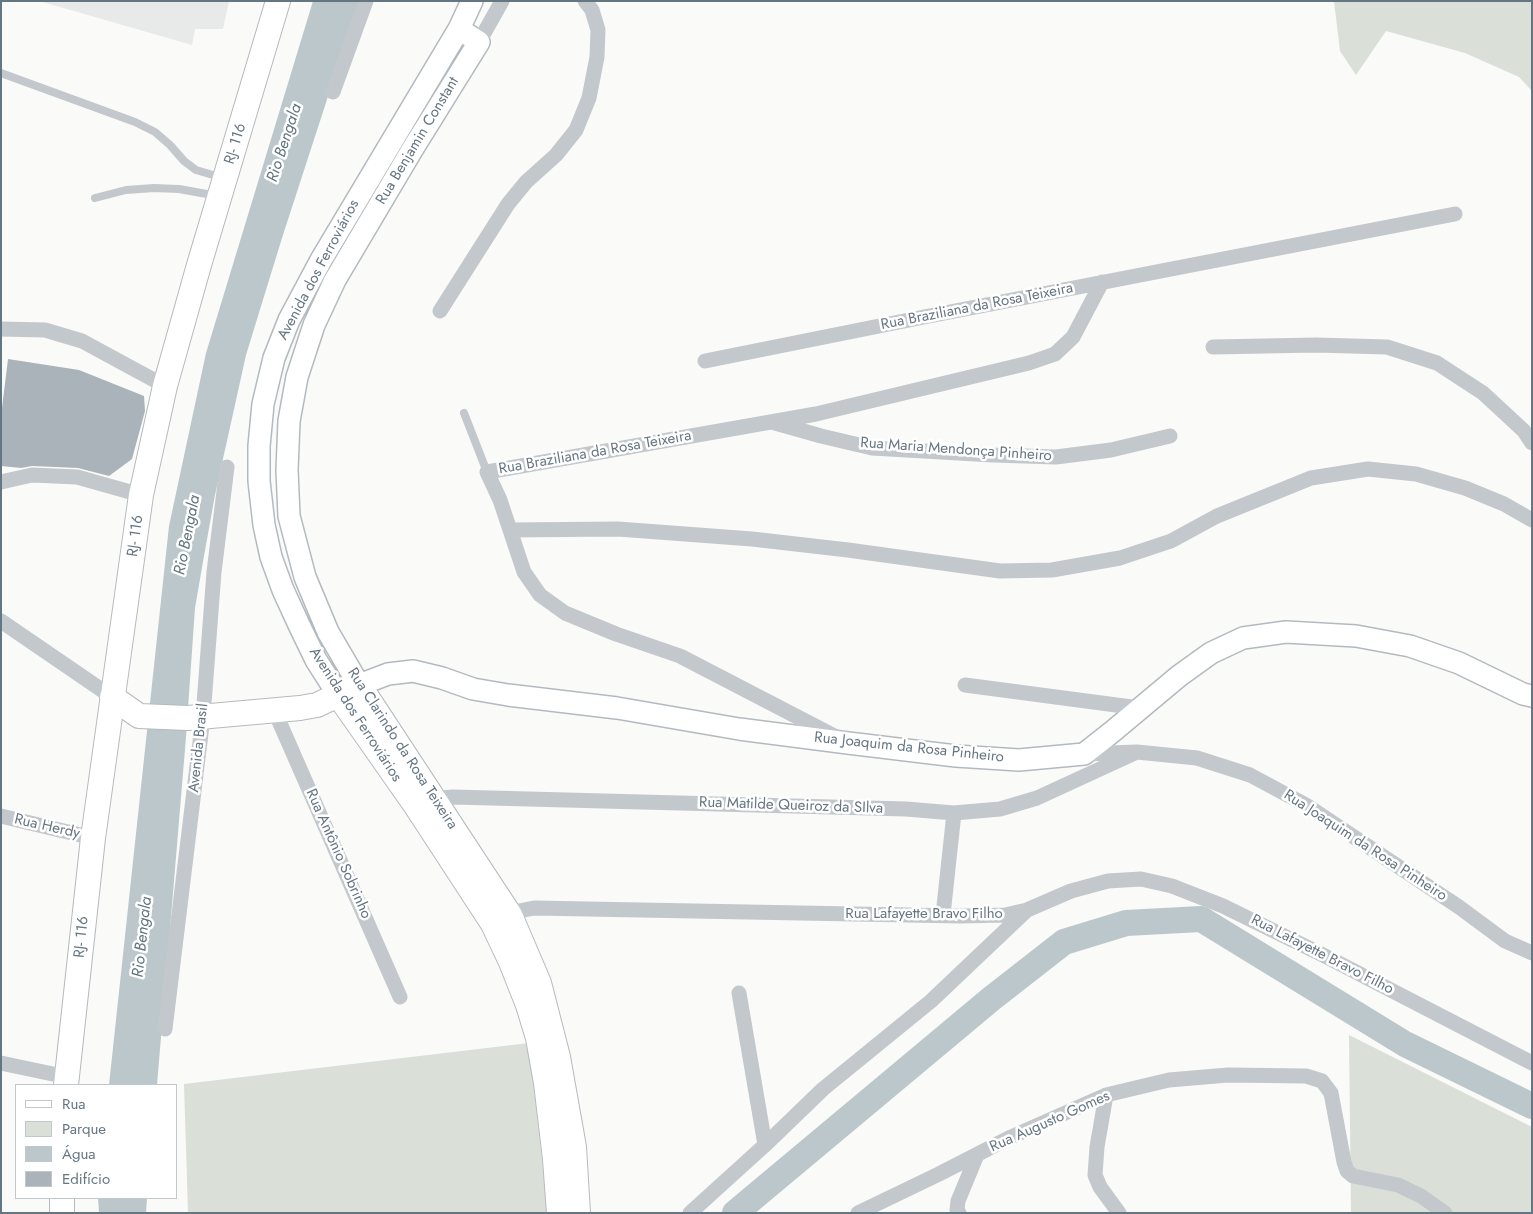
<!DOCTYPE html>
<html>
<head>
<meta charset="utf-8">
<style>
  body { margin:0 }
  #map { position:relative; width:1533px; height:1214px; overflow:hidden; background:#fafaf8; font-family:Jost,sans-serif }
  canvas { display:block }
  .frame { position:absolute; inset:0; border:2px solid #657683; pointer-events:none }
  .legend { position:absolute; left:15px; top:1084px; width:162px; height:115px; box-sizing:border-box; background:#fff; border:1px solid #c1c8cd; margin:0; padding:6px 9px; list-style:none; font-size:15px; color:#657683 }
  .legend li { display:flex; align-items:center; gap:10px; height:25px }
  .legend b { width:25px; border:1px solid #c1c8cd }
</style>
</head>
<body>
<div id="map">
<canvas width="1533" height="1214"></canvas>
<div class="frame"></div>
<ul class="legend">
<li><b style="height:6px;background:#fff"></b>Rua</li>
<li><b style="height:14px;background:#dadfd7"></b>Parque</li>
<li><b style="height:14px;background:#bbc7cb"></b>Água</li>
<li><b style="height:14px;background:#aab3b9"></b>Edifício</li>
</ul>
</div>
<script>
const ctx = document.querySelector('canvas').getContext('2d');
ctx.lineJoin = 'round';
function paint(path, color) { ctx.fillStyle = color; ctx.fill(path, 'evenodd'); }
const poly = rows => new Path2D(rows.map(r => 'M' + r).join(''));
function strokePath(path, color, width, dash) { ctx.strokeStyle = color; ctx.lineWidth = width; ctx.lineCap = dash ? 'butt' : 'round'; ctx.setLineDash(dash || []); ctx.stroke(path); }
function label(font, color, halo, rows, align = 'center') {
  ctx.font = font + ' Jost,sans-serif'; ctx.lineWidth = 5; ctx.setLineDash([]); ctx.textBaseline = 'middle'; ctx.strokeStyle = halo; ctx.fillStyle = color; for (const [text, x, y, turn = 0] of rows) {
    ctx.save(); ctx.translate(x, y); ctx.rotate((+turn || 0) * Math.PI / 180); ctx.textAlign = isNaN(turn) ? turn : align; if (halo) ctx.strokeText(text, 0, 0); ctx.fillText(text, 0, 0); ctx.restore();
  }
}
const built = poly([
  [39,1,229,1,223,29,195,29,192,45]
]);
const green = poly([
  [1334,1,1532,1,1532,91,1519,77,1465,53,1386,31,1356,75,1340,51],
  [1349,1035,1532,1127,1532,1213,1351,1213],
  [529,1043,548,1213,188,1213,184,1084]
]);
const water = poly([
  [313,1,359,1,282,238,246,355,215,495,204,556,195,608,186,737,157,1085,109,1085,169,526,206,353],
  [98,1198,147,1198,146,1213,99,1213]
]);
const river = poly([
  [735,1213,991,999,1064,942,1126,923,1201,919,1405,1044,1532,1106]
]);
const building = poly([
  [8,359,79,370,144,396,145,411,132,459,109,476,78,468,32,466,21,468,1,466,1,416]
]);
const lane = poly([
  [1,73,135,122,155,132,170,145,184,161,196,170,223,178],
  [95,198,126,190,154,188,179,189,218,196],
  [464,413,487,472]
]);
const street = poly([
  [479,42,502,1],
  [333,92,366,1],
  [440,311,508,204,526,182,556,155,576,130,589,98,597,57,598,30,592,10,585,1],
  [1,329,45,330,82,341,165,386],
  [1213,347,1316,345,1387,347,1437,363,1483,393,1524,431,1532,443],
  [705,361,924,317,1455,214],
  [775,423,821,436,872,448,993,455,1056,457,1111,450,1170,436],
  [1,482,32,475,77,477,141,495],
  [510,530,618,529,752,539,848,550,1000,571,1052,570,1120,558,1171,541,1217,516,1311,478,1368,469,1416,474,1465,488,1504,504,1532,520],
  [1,621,112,697],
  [965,685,1139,708],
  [275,712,400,997],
  [838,738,680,656,616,634,565,613,540,595,524,572,500,500,487,472,816,414,1029,363,1055,354,1073,337,1102,282],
  [1084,754,1137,752,1197,758,1250,775,1306,805,1459,907,1505,941,1532,953],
  [428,799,453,797,906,809,954,813,1000,809,1037,798,1137,752],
  [1,816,93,838],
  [943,915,954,813],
  [503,918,519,911,534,908,961,916,1005,915,1027,910,1071,891,1108,881,1141,879,1172,886,1223,906,1323,955,1532,1063],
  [739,993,765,1145],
  [165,1029,203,717,214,572,227,467],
  [1,1063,67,1077],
  [1106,1095,1097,1147,1095,1175,1100,1187,1119,1213],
  [690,1213,765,1145,823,1089,931,1001,1027,910],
  [858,1213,939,1174,1011,1137,1106,1095,1169,1080,1228,1075,1306,1076,1322,1081,1331,1093,1344,1162,1347,1171,1353,1176,1398,1185,1421,1196,1445,1213],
  [959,1213,957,1210,958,1201,977,1155]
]);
const secondary = poly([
  [459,29,479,42,412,150,335,280,314,325,297,377,289,421,287,470,289,516,305,577,328,632,359,685,388,674,413,671,442,678,473,689,508,695,617,708,739,729,848,743,956,756,1019,760,1084,754,1112,732,1179,676,1211,653,1243,638,1286,632,1356,636,1410,646,1459,663,1523,694,1532,696],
  [339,696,316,660,300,627,283,590,271,557,264,525,259,481,259,446,263,404,274,358,289,320,321,260,459,29,472,1]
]);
const primary = poly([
  [339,696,414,803,493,924,511,962,528,1005,538,1038,546,1083,555,1159,559,1213],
  [112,697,139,716,188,718,300,708,317,705,359,685,510,915,539,983,558,1057,574,1147,578,1213],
  [66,1085,93,838,141,495,165,386,199,265,278,1],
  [62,1198,62,1213]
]);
const streetNames = [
  ["Rua Benjamin Constant",418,141,-59],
  ["RJ- 116",236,144,-73],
  ["Avenida dos Ferroviários",319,270,-62],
  ["Rua Braziliana da Rosa Teixeira",977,307,-11],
  ["Rua Maria Mendonça Pinheiro",956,450,4],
  ["Rua Braziliana da Rosa Teixeira",595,453,-10],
  ["RJ- 116",136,536,-82],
  ["Avenida dos Ferroviários",355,715,57],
  ["Avenida Brasil",199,748,-84],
  ["Rua Joaquim da Rosa Pinheiro",909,748,6],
  ["Rua Clarindo da Rosa Teixeira",402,749,57],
  ["Rua Matilde Queiroz da SIlva",791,806,2],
  ["Rua Herdy",47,827,13],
  ["Rua Joaquim da Rosa Pinheiro",1365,846,33],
  ["Rua Antônio Sobrinho",338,854,66],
  ["Rua Lafayette Bravo Filho",924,914],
  ["RJ- 116",82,937,-84],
  ["Rua Lafayette Bravo Filho",1322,955,27],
  ["Rua Augusto Gomes",1050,1122,-24]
];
const waterNames = [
  ["Rio Bengala",285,143,-72],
  ["Rio Bengala",188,535,-79],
  ["Rio Bengala",143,937,-84]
];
paint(built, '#e8e9e9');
paint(green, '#dadfd7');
paint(water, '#bbc7cb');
strokePath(river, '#bbc7cb', 26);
paint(building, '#aab3b9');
strokePath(secondary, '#b3babf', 24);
strokePath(primary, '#b5babe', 26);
strokePath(lane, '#c3c8cc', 8);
strokePath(street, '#c3c8cc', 15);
strokePath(secondary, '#fff', 21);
strokePath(primary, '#fff', 24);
label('15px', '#657683', '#fff', streetNames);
label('italic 16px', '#60757c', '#fff', waterNames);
</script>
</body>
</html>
